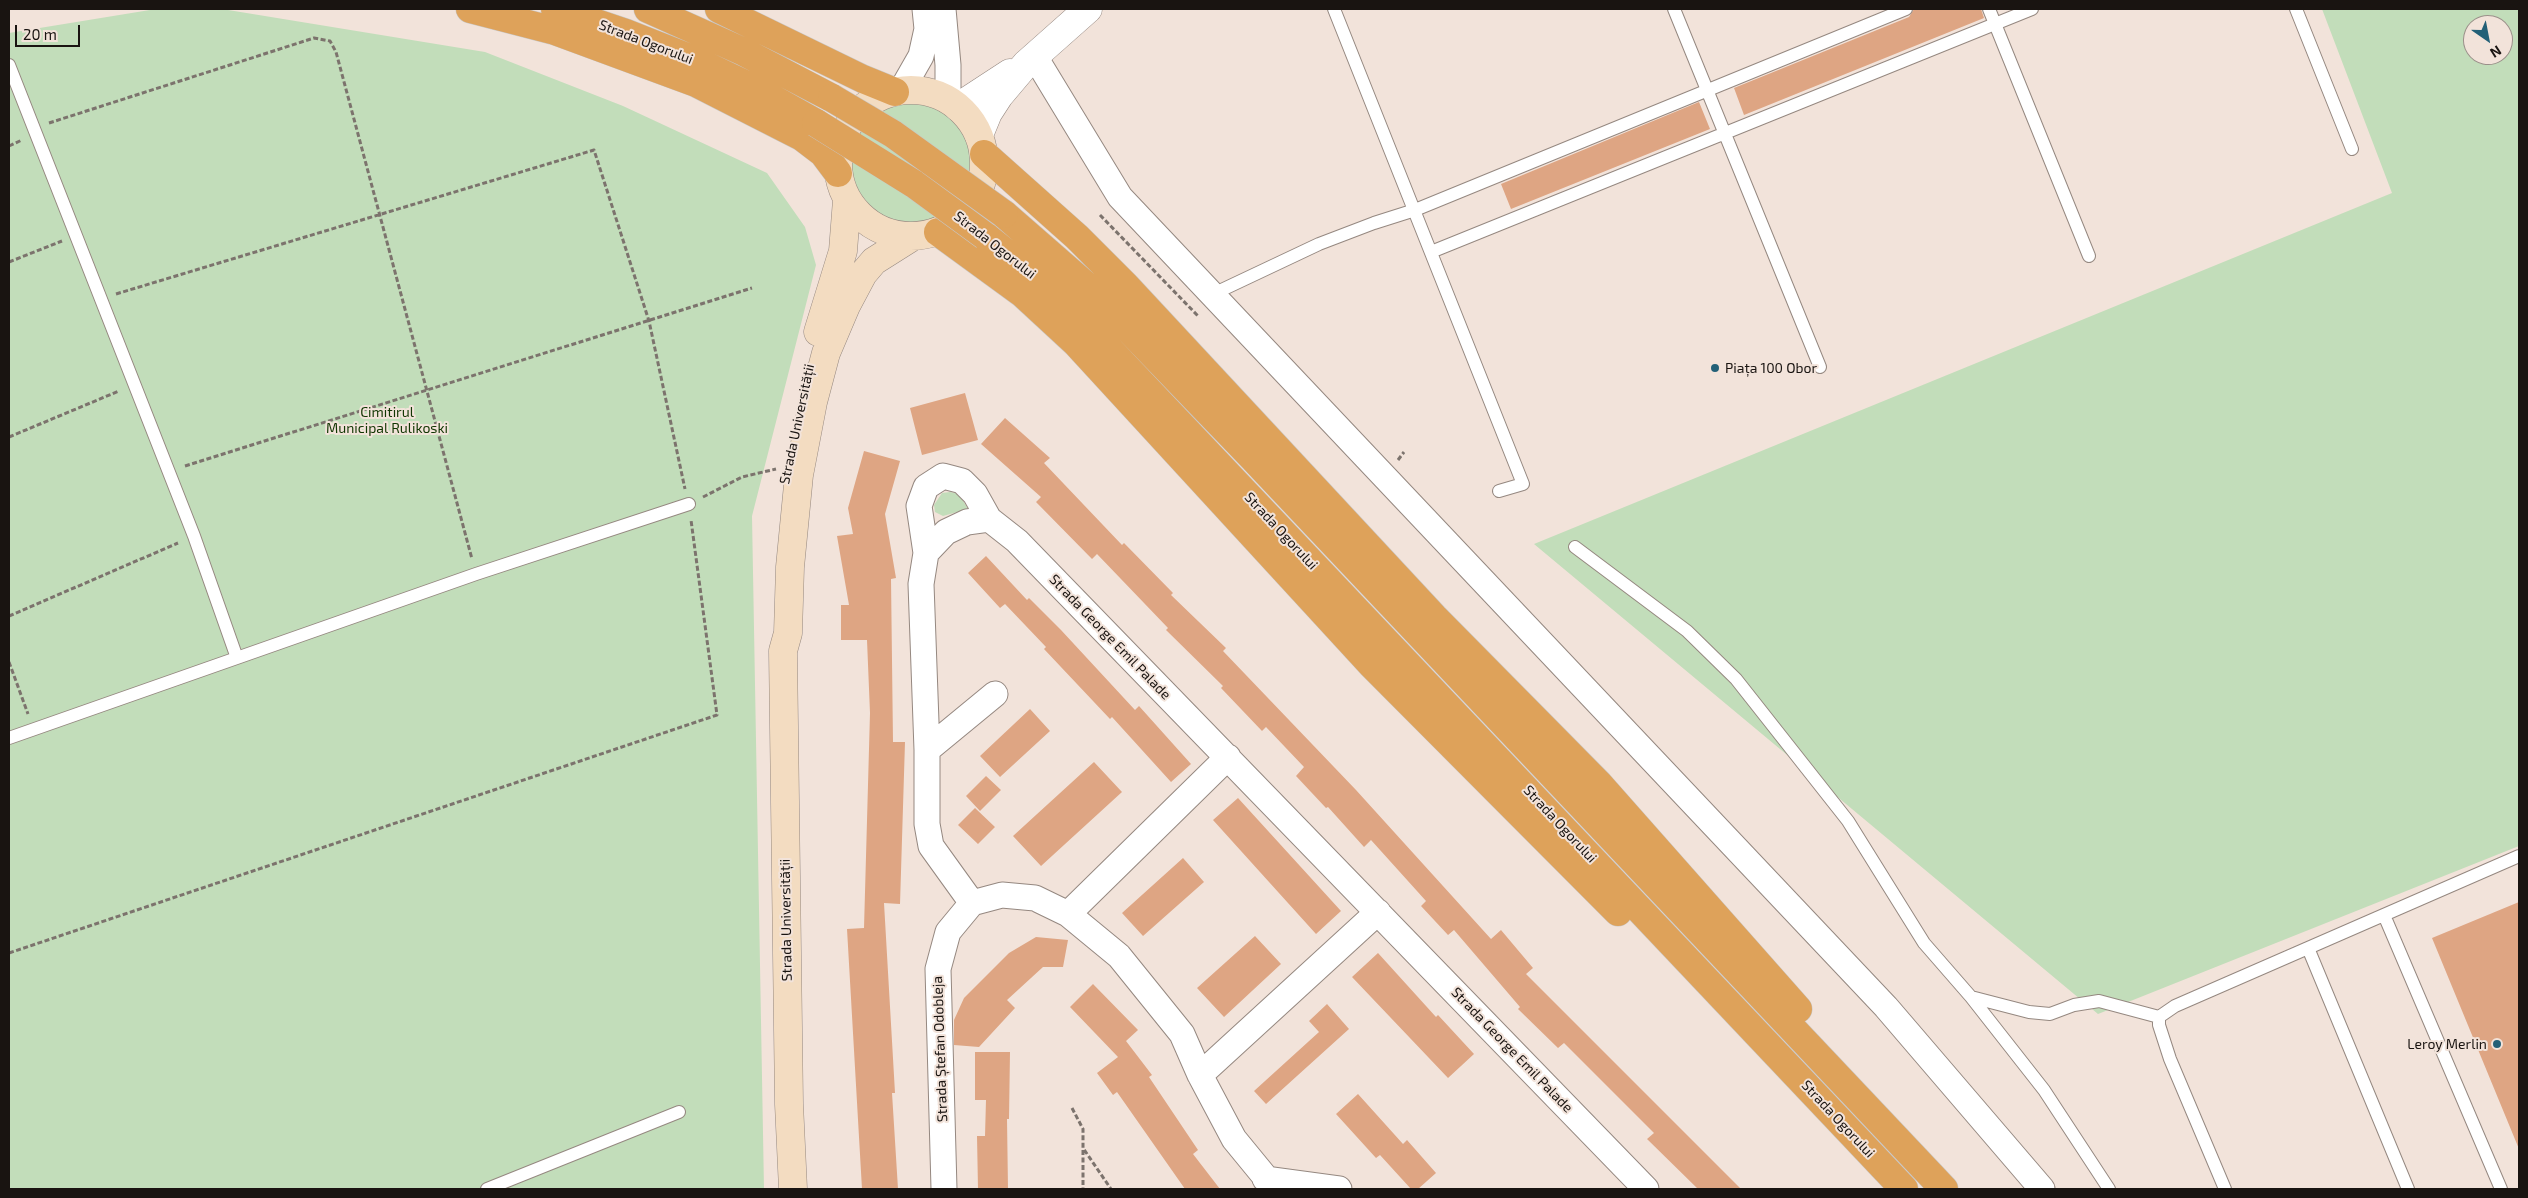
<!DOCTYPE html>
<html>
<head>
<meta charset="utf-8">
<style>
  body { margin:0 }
  #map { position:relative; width:2528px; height:1198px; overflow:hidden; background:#f2e3da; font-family:"Exo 2",sans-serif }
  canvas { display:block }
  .frame { position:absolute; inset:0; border:10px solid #191411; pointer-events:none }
  .north { position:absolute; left:2463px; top:15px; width:50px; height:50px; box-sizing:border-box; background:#f2e3da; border:1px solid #9b908a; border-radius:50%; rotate:147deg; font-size:14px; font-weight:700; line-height:20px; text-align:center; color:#191411 }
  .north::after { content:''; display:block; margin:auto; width:18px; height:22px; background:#236077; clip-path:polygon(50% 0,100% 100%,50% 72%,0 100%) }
  .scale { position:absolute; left:15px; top:25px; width:65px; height:22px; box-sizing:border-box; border:2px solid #191411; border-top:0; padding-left:6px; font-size:15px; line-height:18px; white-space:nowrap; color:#191411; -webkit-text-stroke:4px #f2e3da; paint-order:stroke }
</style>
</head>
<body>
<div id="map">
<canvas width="2528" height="1198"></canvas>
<div class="frame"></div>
<div class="north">N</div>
<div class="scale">20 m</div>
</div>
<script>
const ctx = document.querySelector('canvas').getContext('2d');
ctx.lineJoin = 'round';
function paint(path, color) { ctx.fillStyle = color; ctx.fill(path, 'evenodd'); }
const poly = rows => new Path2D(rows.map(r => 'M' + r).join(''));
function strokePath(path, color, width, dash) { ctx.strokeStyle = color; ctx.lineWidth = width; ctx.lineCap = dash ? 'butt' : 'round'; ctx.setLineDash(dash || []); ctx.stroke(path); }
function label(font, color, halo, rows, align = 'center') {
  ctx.font = font + ' "Exo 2",sans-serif'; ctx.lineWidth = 4; ctx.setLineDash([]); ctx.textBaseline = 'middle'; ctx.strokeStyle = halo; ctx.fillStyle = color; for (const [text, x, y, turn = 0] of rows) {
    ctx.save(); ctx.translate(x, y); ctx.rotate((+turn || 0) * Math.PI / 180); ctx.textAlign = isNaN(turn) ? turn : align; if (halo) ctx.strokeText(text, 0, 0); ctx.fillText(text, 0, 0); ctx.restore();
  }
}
const green = poly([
  [156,9,222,9,485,52,623,106,767,173,805,227,816,265,752,516,764,1189,9,1189,9,33],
  [2322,9,2519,9,2519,846,2098,1014,1534,544,2392,193],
  [2473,25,2503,25,2503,55,2473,55],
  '848 164a63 63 0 1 1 126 0a63 63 0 1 1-126 0Z',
  [950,492,959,494,968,509,943,516,935,512,934,505,942,493]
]);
const building = poly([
  [1914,9,1981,9,1984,18,1744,115,1734,88,1909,17],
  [1699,102,1710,129,1511,209,1501,184],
  [965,393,978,440,922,455,910,408],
  [1005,418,1050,458,1044,463,1122,545,1124,543,1173,593,1171,595,1226,648,1223,651,1356,790,1491,939,1501,930,1533,968,1526,974,1741,1189,1698,1189,1647,1139,1654,1133,1564,1043,1558,1048,1518,1009,1520,1007,1454,930,1448,935,1421,906,1426,901,1371,840,1364,847,1328,807,1326,808,1296,776,1304,767,1266,727,1262,731,1221,688,1223,686,1166,630,1168,628,1097,554,1092,559,1036,502,1041,497,981,444],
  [864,451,900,461,885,514,896,578,891,579,893,742,905,742,900,904,884,903,895,1093,892,1093,898,1189,862,1189,847,929,864,928,870,713,867,640,841,640,841,605,849,605,837,536,853,534,848,508],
  [986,556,1027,600,1029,598,1061,630,1135,710,1139,706,1191,764,1171,782,1112,717,1110,719,1044,649,1046,647,1005,604,1000,608,968,573],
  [1030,709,1050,731,1000,777,980,756],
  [1094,762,1122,792,1041,866,1013,836],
  [986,776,1001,790,980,811,966,796],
  [1238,798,1341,911,1316,934,1213,820],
  [975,808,995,827,978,844,958,825],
  [1183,858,1204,882,1143,936,1122,913],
  [2519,902,2519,1149,2432,938],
  [1255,936,1281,964,1224,1017,1197,988],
  [1036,937,1068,940,1063,967,1043,967,1007,1000,1015,1008,979,1047,954,1045,954,1020,964,998,1009,953],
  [1378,953,1436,1017,1438,1015,1474,1054,1448,1078,1352,977],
  [1093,984,1138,1030,1126,1041,1152,1075,1149,1077,1198,1150,1193,1154,1220,1189,1185,1189,1117,1092,1113,1095,1097,1073,1118,1057,1070,1007],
  [1327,1004,1349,1029,1266,1104,1254,1091,1319,1032,1309,1021],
  [975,1052,1010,1052,1009,1119,1007,1119,1008,1189,978,1189,977,1136,985,1136,986,1100,975,1100],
  [1358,1094,1403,1144,1407,1140,1436,1173,1418,1189,1411,1189,1380,1155,1376,1158,1336,1114]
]);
const path = poly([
  [49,123,314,38,330,41,336,52,472,559],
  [9,146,22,140],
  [1100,215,1199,317],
  [9,262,62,241],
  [116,294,594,150,649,321,685,489],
  [9,437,119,391],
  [1398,460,1404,452],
  [185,466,752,288],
  [703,497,742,477,776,469],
  [9,616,178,543],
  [9,662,28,714],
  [9,953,717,715,691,520],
  [1072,1108,1083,1129,1083,1148,1111,1189],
  [1083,1150,1083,1189]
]);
const service = poly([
  [1334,9,1523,484,1499,491],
  [1674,9,1820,367],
  [1989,9,2089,256],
  [2296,9,2352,149],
  [9,65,194,536,237,658],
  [1431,252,2032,9],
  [1211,295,1319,244,1374,223,1415,210,1906,9],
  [1575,547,1687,631,1736,679,1848,821,1924,943,1971,997,2044,1090,2109,1189],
  [9,738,476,574,689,504],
  [2384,915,2501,1189],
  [2308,948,2408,1189],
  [1971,997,2029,1012,2050,1014,2074,1005,2099,1001,2159,1017],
  [487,1189,679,1112],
  [2225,1189,2170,1059,2159,1025,2159,1017,2175,1006,2519,856]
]);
const minor = poly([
  [943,9,948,65,948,100],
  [1035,57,1120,197,1886,1007,2042,1189],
  [901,91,921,56,927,29,925,9],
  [926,553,919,506,926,487,943,476,962,481,975,494,989,519],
  [927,750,995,694],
  [972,903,931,846,927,824,927,750,921,584,926,553,946,532,967,522,989,519,1017,541,1646,1189],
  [1068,914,1228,757],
  [1200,1075,1378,912],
  [1265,1179,1339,1189],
  [944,1189,938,969,948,932,972,903,1002,895,1035,898,1068,914,1119,956,1182,1034,1200,1075,1234,1139,1275,1189]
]);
const tertiary = poly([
  [958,107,1010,73],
  [979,135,988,113,999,96,1026,64,1088,9]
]);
const secondary = poly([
  '838 163a73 73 0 1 1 146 0a73 73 0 1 1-146 0Z',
  [818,332,843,251,847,200],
  [793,1189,789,1104,783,651,788,633,790,567,799,475,813,402,826,353,846,306,863,274,874,261,912,237]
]);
const trunk = poly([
  [470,9,555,31,696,83,802,137,823,153,838,173],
  [555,9,626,33,692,59,759,91,816,123],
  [648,9,744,52,832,98],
  [719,9,863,79,895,92],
  [984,154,1077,237,1126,286,1434,617,1599,784,1798,1009],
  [1004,214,1090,289,1252,457,1944,1189],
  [938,232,1023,294,1076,343,1371,664,1618,912],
  [985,236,1045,284,1074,312,1904,1189]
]);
const trunkBridge = poly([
  [832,98,893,134,1004,214],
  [816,123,914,184,985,236]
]);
const markers = [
  [1715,368,5,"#236077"],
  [2497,1044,5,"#236077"]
];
const streetNames = [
  ["Strada Ogorului",646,42,21],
  ["Strada Ogorului",995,245,38],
  ["Strada Universității",797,424,-78],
  ["Strada Ogorului",1281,531,47],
  ["Strada George Emil Palade",1110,637,46],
  ["Strada Ogorului",1560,824,47],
  ["Strada Universității",786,920,-91],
  ["Strada Ștefan Odobleja",940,1049,-92],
  ["Strada George Emil Palade",1512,1050,46],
  ["Strada Ogorului",1838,1119,47]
];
const poiNames = [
  ["Piața 100 Obor",1725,368],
  ["Leroy Merlin",2487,1044,"right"]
];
const parkNames = [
  ["Cimitirul",387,412],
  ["Municipal Rulikoski",387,428]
];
paint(green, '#c2ddba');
paint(building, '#dea583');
strokePath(service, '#958880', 14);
strokePath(minor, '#958880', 27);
strokePath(tertiary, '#958880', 29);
strokePath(secondary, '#958880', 29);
strokePath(trunk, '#c8c7c6', 29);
strokePath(path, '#7c736d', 3, [5, 2.5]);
strokePath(service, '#fff', 12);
strokePath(minor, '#fff', 25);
strokePath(tertiary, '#fff', 28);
strokePath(secondary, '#f3dcc1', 28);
strokePath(trunk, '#dea25a', 28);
strokePath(trunkBridge, '#c8c7c6', 29, []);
strokePath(trunkBridge, '#dea25a', 28);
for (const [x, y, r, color] of markers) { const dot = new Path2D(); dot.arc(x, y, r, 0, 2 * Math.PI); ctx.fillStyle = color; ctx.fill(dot); strokePath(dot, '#f2e3da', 2); }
label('14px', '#191411', '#f2e3da', streetNames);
label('14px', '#191411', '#f2e3da', poiNames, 'left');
label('14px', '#113602', '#f2e3da', parkNames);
</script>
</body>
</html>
